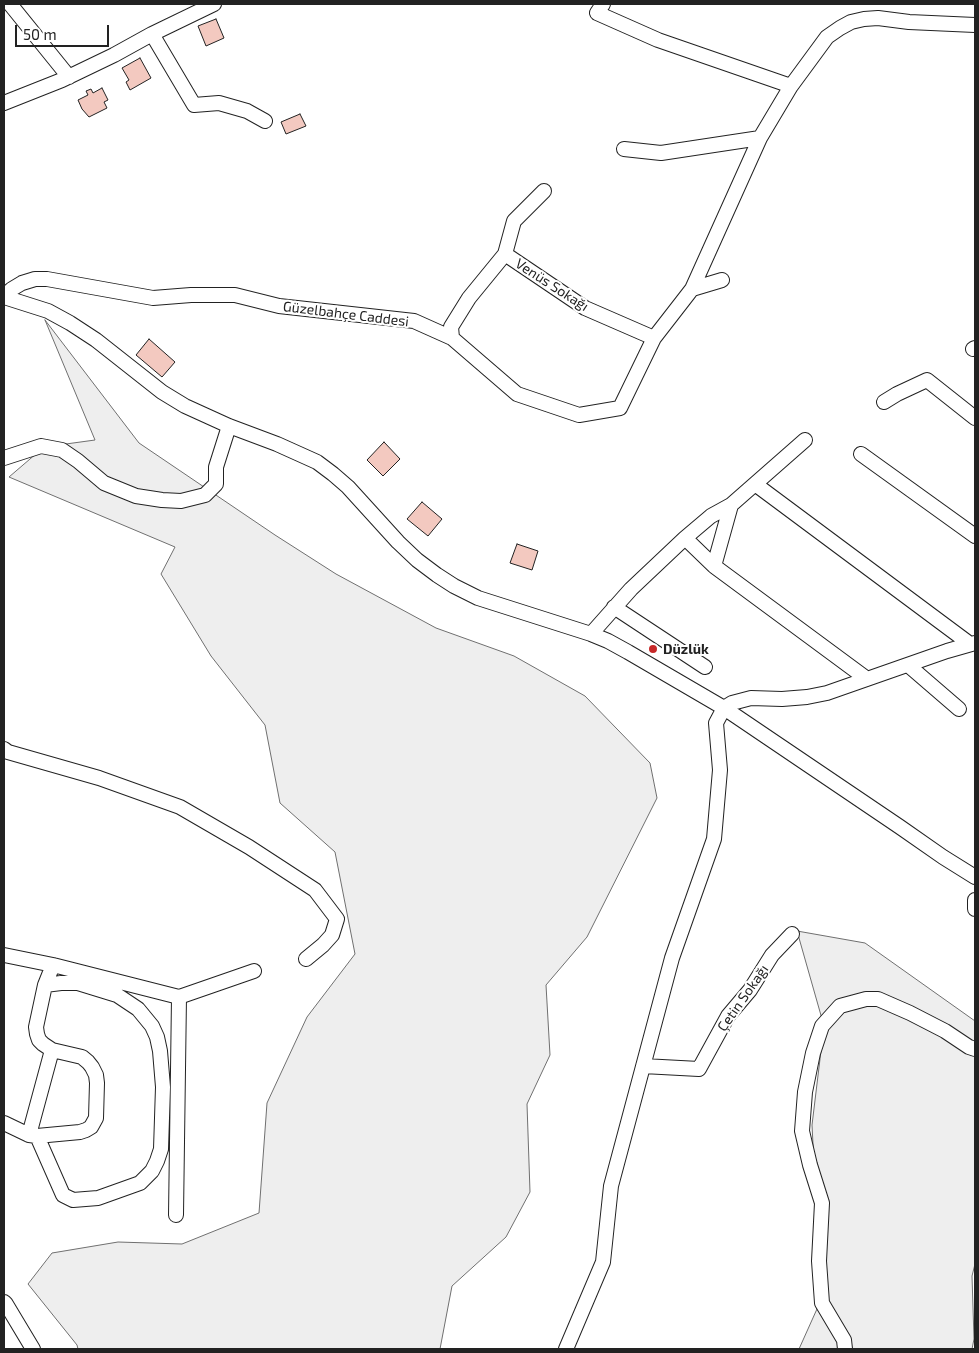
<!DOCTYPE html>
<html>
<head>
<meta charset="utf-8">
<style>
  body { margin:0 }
  #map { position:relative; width:979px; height:1353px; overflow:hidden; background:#fff; font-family:"Exo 2",sans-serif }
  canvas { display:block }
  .frame { position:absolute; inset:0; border:5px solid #222; pointer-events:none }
  .scale { position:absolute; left:15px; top:25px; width:94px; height:22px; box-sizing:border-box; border:2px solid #222; border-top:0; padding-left:6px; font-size:15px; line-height:18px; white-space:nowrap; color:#222; -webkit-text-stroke:4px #fff; paint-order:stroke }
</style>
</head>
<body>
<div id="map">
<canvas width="979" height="1353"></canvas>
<div class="frame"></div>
<div class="scale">50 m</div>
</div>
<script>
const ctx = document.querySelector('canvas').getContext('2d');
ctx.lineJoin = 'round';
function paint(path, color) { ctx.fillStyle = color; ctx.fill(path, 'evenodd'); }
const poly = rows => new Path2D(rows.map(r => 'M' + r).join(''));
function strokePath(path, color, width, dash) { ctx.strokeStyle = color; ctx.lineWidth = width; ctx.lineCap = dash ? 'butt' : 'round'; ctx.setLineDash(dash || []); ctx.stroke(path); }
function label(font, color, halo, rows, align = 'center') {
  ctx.font = font + ' "Exo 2",sans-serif'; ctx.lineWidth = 4; ctx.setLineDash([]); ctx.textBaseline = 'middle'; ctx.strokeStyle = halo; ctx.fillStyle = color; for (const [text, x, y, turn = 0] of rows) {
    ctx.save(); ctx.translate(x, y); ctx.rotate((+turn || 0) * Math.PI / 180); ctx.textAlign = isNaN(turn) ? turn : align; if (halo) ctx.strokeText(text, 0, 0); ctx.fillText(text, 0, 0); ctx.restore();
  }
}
const green = poly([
  [45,320,139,443,275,535,336,574,436,628,514,656,585,696,650,763,657,798,587,937,546,985,550,1055,527,1104,530,1192,506,1237,452,1286,440,1349,78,1349,77,1345,28,1284,52,1253,118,1242,182,1244,259,1213,267,1103,307,1017,355,954,335,852,280,803,265,725,211,656,161,574,175,547,9,477,44,447,95,440,45,320],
  [797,931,865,943,975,1021,975,1264,972,1276,974,1339,972,1349,799,1349,821,1300,812,1125,824,1026,797,931]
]);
const building = poly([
  [216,19,224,38,206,46,198,26,216,19],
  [140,58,151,78,130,90,126,82,129,80,122,68,140,58],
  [102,88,108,100,104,102,107,108,89,117,82,109,78,100,88,95,86,91,91,89,93,93,102,88],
  [300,114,306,126,286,134,281,122,300,114],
  [149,339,175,362,162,377,136,355,149,339],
  [384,442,400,459,383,476,367,460,384,442],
  [422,502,442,519,428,536,407,519,422,502],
  [517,544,538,551,532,570,510,563,517,544]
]);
const minor = poly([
  [10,4,69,77],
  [603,4,597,13,658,40,791,86],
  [152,34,194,105,219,103,247,111,265,121],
  [4,103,62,80,114,55,152,34,214,4],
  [624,149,661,153,760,138],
  [505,254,585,308,654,338],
  [692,289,722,280],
  [4,296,12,289,22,283,35,279,47,279,153,298,191,295,235,295,279,306,414,321,452,338,517,394,579,415,620,408,654,338,692,289,760,138,791,86,827,37,840,28,851,22,864,19,878,18,909,22,975,25],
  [4,297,48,311,70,323,96,340,162,392,185,406,229,426,277,444,317,462,333,474,348,487,398,542,417,560,437,575,454,586,478,598,591,634,608,641,628,652,724,708,900,827,943,857,975,877],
  [452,338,451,327,469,298,505,254,514,221,544,191],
  [973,349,975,348],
  [884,402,897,394,927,380,975,418],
  [861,454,975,536],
  [4,458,41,446,62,450,78,461,104,483,136,496,162,500,181,501,205,495,216,484,216,467,229,426],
  [755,484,970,644],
  [685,538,714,566,867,679],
  [714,566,731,505],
  [614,607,705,667],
  [591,634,631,589,685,538,711,516,731,505,805,440],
  [908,665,959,709],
  [4,749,8,752,99,778,180,807,249,847,315,890,337,919,332,935,323,945,306,959],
  [975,900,975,909],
  [4,955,53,965,179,997,176,1215],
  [179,997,254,971],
  [643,1066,699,1069,728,1016,750,990,772,955,792,934],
  [4,1123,29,1135,37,1136,80,1132,86,1130,91,1127,96,1118,97,1083,96,1075,92,1067,88,1062,82,1057,52,1050,43,1044,39,1040,37,1034,36,1027,45,985,53,965],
  [29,1135,52,1050],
  [37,1136,63,1195,73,1200,98,1198,140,1183,152,1171,157,1161,161,1149,163,1087,160,1051,157,1037,152,1026,138,1009,117,995,78,983,61,983,45,985],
  [4,1302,6,1304,33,1349],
  [566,1349,603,1262,611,1186,672,958,714,839,720,770,716,723,724,708,732,703,751,698,782,699,807,697,827,693,947,651,975,643],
  [845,1349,844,1340,822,1303,819,1261,822,1203,810,1165,802,1131,805,1092,813,1053,822,1026,840,1006,866,999,878,999,910,1013,945,1031,969,1047,975,1049]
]);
const markers = [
  [653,649,5,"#c62828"]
];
const streetNames = [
  ["Venüs Sokağı",552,285,33],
  ["Güzelbahçe Caddesi",346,314,7],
  ["Çetin Sokağı",743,998,-55]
];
const poiNames = [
  ["Düzlük",663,649]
];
paint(green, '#eee');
strokePath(green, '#6f6f6f', 1);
paint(building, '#f3c9c0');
strokePath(building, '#222', 1);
strokePath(minor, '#222', 16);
strokePath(minor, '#fff', 14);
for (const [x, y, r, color] of markers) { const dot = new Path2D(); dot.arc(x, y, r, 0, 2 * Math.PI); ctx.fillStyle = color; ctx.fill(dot); strokePath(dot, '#fff', 2); }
label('14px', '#222', '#fff', streetNames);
label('bold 14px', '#222', '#fff', poiNames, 'left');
</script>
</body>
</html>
